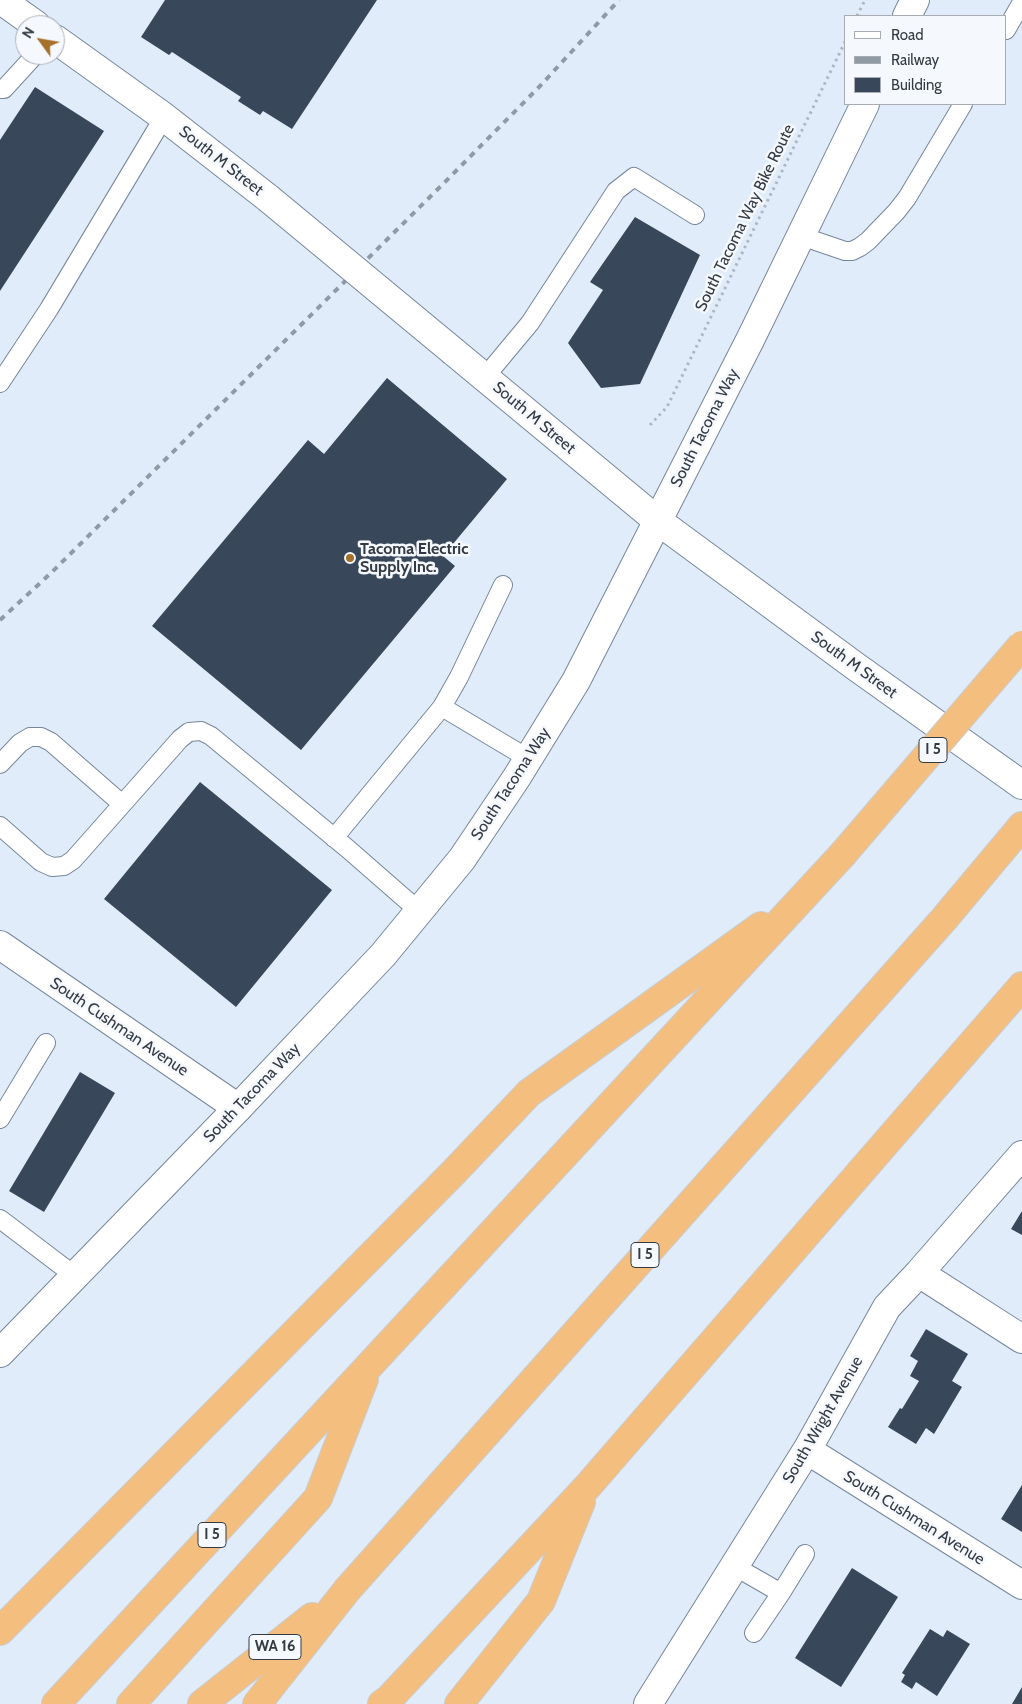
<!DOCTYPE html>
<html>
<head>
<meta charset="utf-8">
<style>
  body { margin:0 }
  #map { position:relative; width:1022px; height:1704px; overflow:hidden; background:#e1ecfa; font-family:Cabin,sans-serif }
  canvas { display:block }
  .legend { position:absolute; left:844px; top:15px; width:162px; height:90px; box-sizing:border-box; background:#f5f8fd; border:1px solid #a7acb3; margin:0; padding:6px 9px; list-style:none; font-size:15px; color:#333a43 }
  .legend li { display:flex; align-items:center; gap:10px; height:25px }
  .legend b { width:25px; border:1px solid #a7acb3 }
  .north { position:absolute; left:15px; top:15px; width:50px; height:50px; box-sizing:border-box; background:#f5f8fd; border:1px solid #a7acb3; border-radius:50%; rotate:302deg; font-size:14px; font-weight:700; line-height:20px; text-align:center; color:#333a43 }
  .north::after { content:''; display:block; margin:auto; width:18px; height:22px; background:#a57029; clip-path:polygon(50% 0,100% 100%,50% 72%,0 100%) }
</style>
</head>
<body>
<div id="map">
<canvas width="1022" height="1704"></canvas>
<ul class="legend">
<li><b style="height:6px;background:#fff"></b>Road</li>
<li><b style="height:6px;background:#909aa5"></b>Railway</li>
<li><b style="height:14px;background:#38475a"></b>Building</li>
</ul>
<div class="north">N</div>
</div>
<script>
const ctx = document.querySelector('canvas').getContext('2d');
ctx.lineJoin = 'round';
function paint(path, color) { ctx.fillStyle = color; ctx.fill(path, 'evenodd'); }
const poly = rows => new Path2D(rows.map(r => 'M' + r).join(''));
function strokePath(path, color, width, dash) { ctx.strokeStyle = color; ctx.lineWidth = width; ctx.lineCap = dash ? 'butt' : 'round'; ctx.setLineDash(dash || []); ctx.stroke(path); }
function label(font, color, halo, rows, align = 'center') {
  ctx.font = font + ' Cabin,sans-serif'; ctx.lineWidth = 5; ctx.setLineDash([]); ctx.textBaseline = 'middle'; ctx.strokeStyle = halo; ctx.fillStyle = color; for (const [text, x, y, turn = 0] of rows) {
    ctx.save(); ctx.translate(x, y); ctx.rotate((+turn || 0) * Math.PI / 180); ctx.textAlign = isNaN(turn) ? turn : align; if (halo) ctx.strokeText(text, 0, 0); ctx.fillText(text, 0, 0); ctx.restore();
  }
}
const building = poly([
  [165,0,377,0,292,129,263,111,260,115,238,101,241,97,172,52,169,55,141,37],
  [35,87,104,131,0,291,0,140],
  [635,217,700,255,640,384,601,388,568,343,603,290,590,282],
  [387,378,507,479,443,556,455,566,301,750,152,626,308,440,324,454],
  [200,782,332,890,236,1007,104,899],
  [80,1072,115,1093,44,1212,9,1191],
  [1022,1211,1022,1235,1011,1229],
  [926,1329,968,1354,952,1381,962,1387,934,1434,926,1428,916,1444,888,1427,900,1408,902,1409,919,1381,910,1376,918,1361,910,1356],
  [1022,1485,1022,1532,1001,1519],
  [852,1568,898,1597,841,1687,795,1658],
  [930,1629,943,1637,947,1630,970,1644,937,1696,916,1682,912,1689,901,1682,905,1675,902,1673],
  [1022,1687,1022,1704,1012,1704]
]);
const path = poly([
  [857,16,865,0],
  [650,425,667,407,846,40]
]);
const service = poly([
  [1006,30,1022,2],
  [0,89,4,89,35,55],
  [801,236,845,251,852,251,860,247,868,241,896,212,907,198,963,104],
  [485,377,530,323,616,191,634,177,695,215],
  [0,383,49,309,164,117],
  [442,707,529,759],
  [0,764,20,743,30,737,41,737,51,742,122,804],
  [0,826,41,862,52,867,64,866,73,860,180,739,189,732,201,731,211,736,348,849,419,911],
  [334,838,442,707,459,677,503,585],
  [0,1119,46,1043],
  [0,1219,75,1276],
  [734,1566,781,1593,805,1554],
  [754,1633,781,1593]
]);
const minor = poly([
  [0,945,238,1108],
  [919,1273,1022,1339],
  [807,1450,1022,1585],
  [648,1704,807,1450,887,1307,919,1273,1022,1155]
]);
const tertiary = poly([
  [1,0,36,25],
  [55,39,164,117,268,198],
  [454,352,658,521,855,666,1022,785]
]);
const secondary = poly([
  [907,16,915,0],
  [0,1353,238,1108,383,955,462,859,517,777,576,681,751,338,865,104]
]);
const motorway = poly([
  [0,1631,453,1173,529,1093,761,926],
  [56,1704,843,854],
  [131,1704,318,1498,364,1379],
  [202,1704,312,1617],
  [257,1704,347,1590,944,919,1022,826],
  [382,1704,389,1699,587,1487,1022,986],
  [459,1704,541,1601,581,1502]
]);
const rail = poly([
  [0,620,51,573,447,180,541,85,619,0]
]);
const tertiaryBridge = poly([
  [268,198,454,352]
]);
const motorwayBridge = poly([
  [843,854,1022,645]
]);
const markers = [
  [350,558,5,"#a57029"]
];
const shields = [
  [933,750,28],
  [645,1255,28],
  [212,1535,28],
  [275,1647,52]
];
const shieldNames = [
  ["I 5",933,750],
  ["I 5",645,1255],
  ["I 5",212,1535],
  ["WA 16",275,1647]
];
const streetNames = [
  ["South M Street",221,161,38],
  ["South Tacoma Way Bike Route",745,218,-64],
  ["South M Street",534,418,40],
  ["South Tacoma Way",705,428,-63],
  ["South M Street",854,665,36],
  ["South Tacoma Way",511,784,-57],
  ["South Cushman Avenue",119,1027,34],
  ["South Tacoma Way",252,1093,-46],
  ["South Wright Avenue",823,1420,-60],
  ["South Cushman Avenue",914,1518,32]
];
const poiNames = [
  ["Tacoma Electric",360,549],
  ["Supply Inc.",360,567]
];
paint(building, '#38475a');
strokePath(service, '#75869b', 20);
strokePath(minor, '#75869b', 30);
strokePath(tertiary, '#75869b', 30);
strokePath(secondary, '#75869b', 30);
strokePath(motorway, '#caccce', 30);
strokePath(path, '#adb7c3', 3, [2.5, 4]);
strokePath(service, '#fff', 18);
strokePath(minor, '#fff', 28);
strokePath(tertiary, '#fff', 28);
strokePath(secondary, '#fff', 28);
strokePath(motorway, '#f4be7f', 28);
strokePath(rail, '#909aa5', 4, [6, 6]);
strokePath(tertiaryBridge, '#75869b', 30, []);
strokePath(motorwayBridge, '#caccce', 30, []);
strokePath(tertiaryBridge, '#fff', 28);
strokePath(motorwayBridge, '#f4be7f', 28);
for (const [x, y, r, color] of markers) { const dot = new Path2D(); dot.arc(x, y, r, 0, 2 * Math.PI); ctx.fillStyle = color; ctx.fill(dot); strokePath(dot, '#f5f8fd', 2); }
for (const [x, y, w] of shields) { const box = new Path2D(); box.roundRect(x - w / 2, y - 12.5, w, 25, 4); ctx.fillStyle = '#f5f8fd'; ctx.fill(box); strokePath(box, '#333a43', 1); }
label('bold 15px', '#333a43', null, shieldNames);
label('16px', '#333a43', '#f5f8fd', streetNames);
label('bold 16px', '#333a43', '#f5f8fd', poiNames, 'left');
</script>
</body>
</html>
